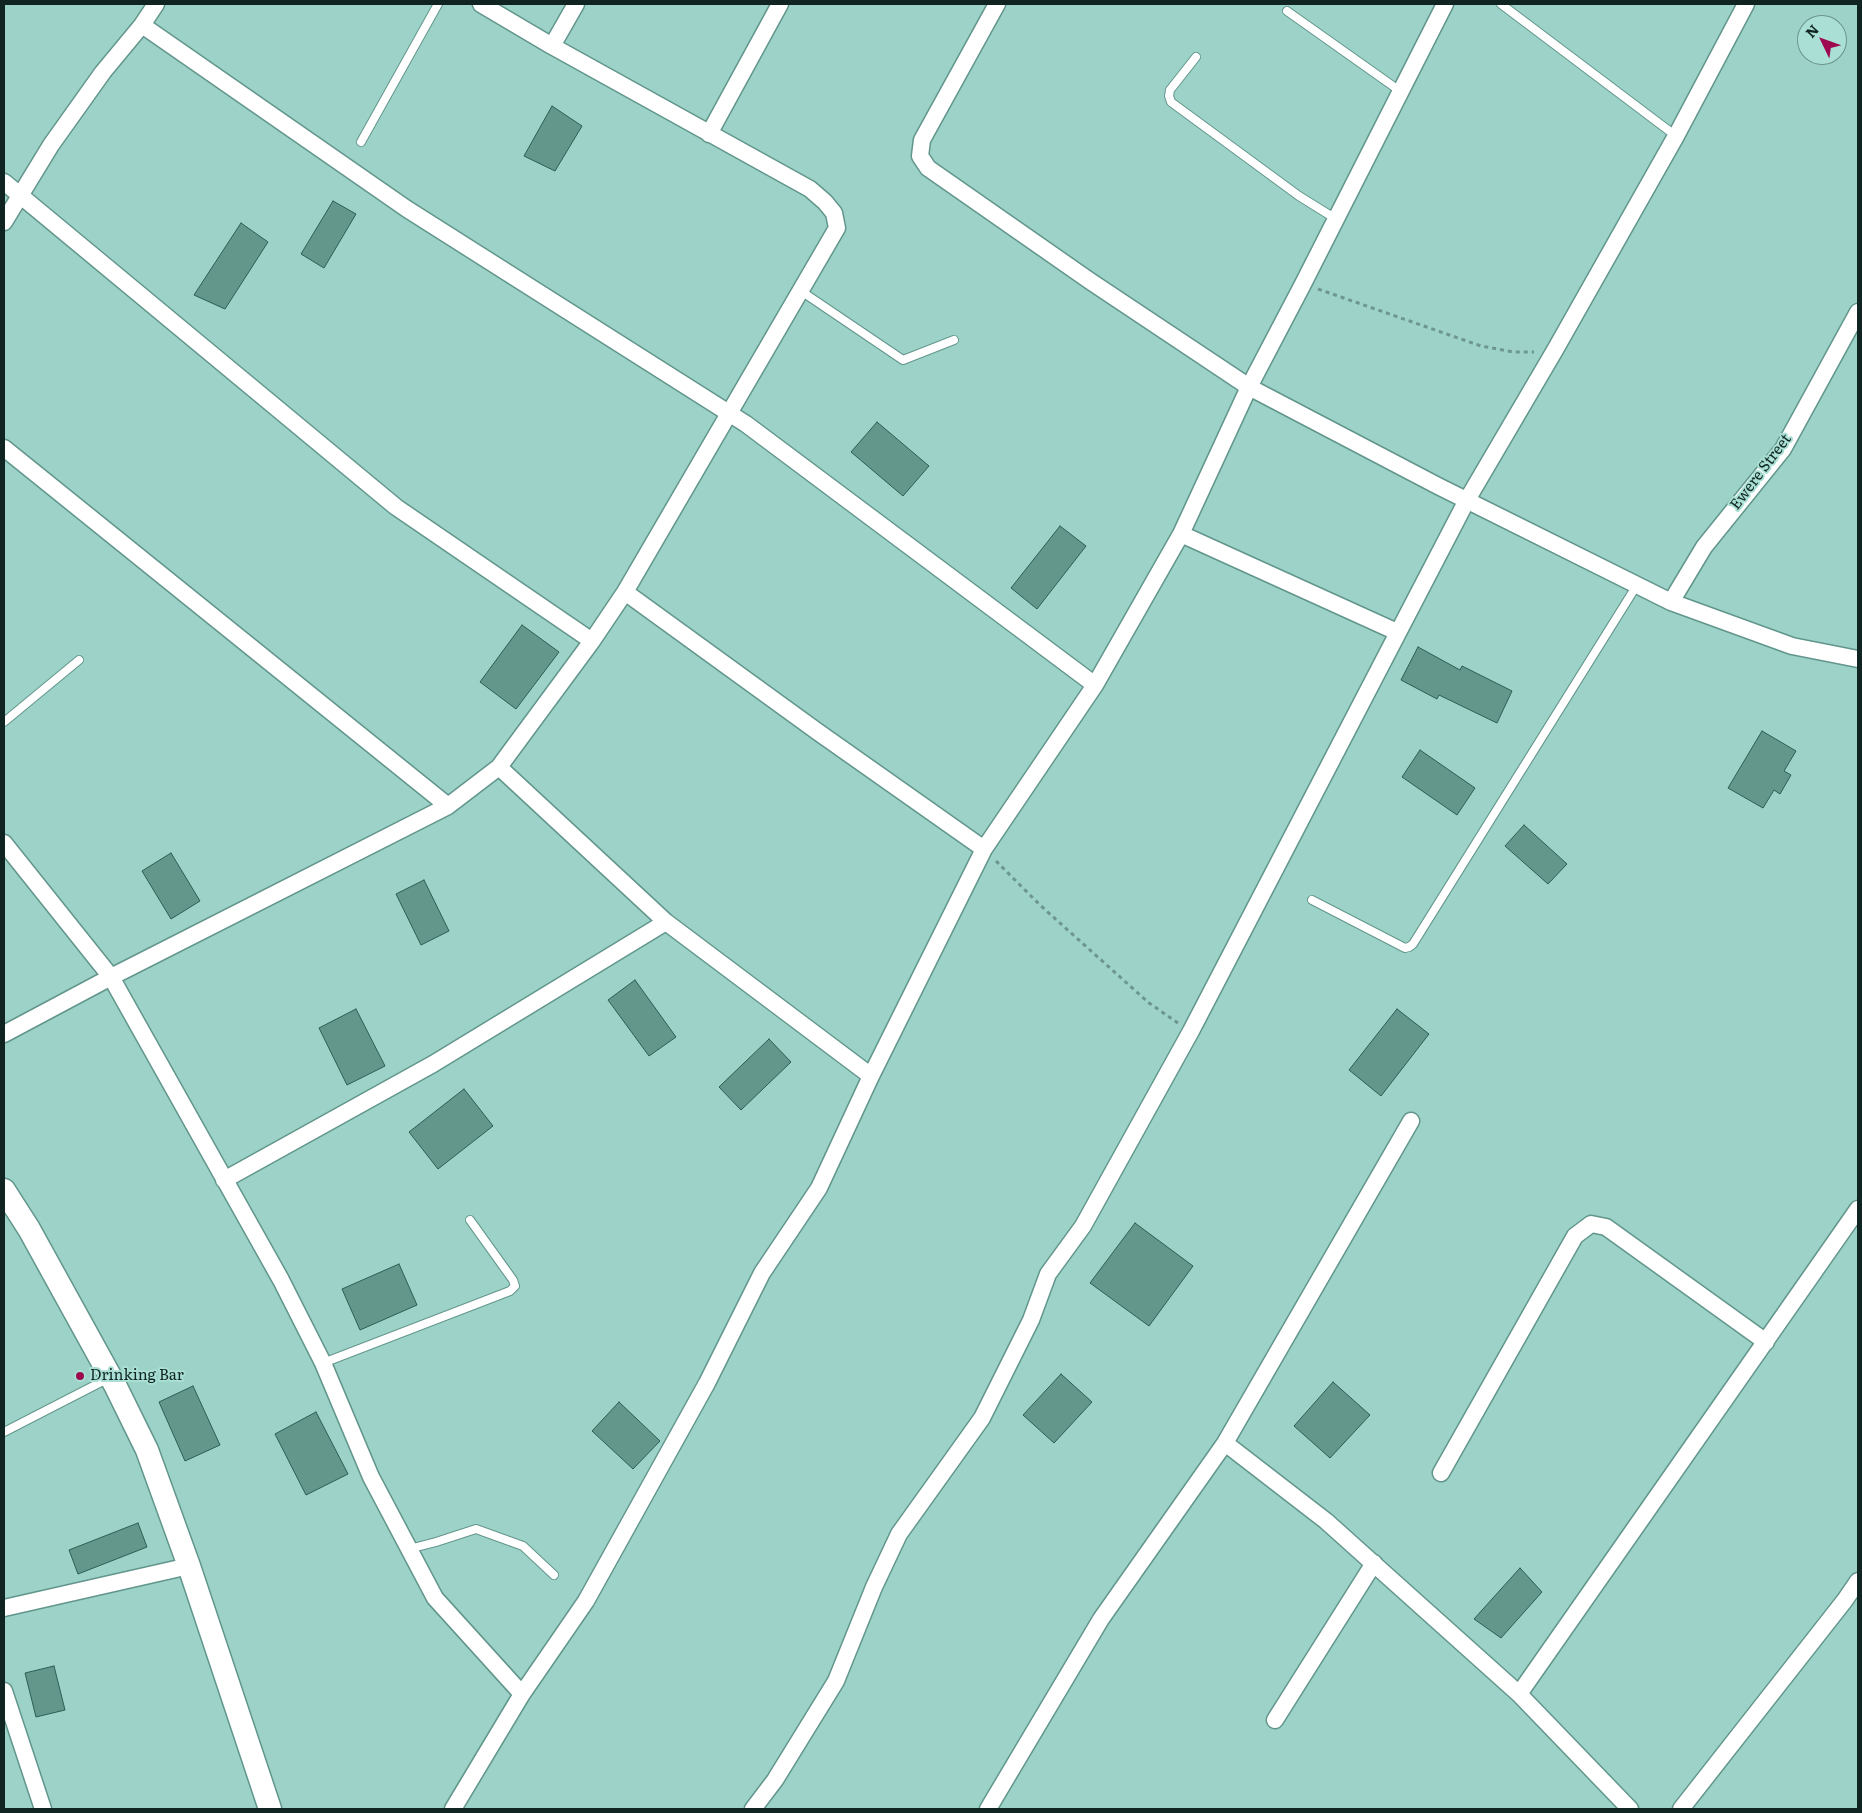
<!DOCTYPE html>
<html>
<head>
<meta charset="utf-8">
<style>
  body { margin:0 }
  #map { position:relative; width:1862px; height:1813px; overflow:hidden; background:#9cd2c7; font-family:Literata,serif }
  canvas { display:block }
  .frame { position:absolute; inset:0; border:5px solid #102521; pointer-events:none }
  .north { position:absolute; left:1797px; top:15px; width:50px; height:50px; box-sizing:border-box; background:#a9dfd4; border:1px solid #6c958c; border-radius:50%; rotate:312deg; font-size:14px; font-weight:700; line-height:20px; text-align:center; color:#102521 }
  .north::after { content:''; display:block; margin:auto; width:18px; height:22px; background:#9e0851; clip-path:polygon(50% 0,100% 100%,50% 72%,0 100%) }
</style>
</head>
<body>
<div id="map">
<canvas width="1862" height="1813"></canvas>
<div class="frame"></div>
<div class="north">N</div>
</div>
<script>
const ctx = document.querySelector('canvas').getContext('2d');
ctx.lineJoin = 'round';
function paint(path, color) { ctx.fillStyle = color; ctx.fill(path, 'evenodd'); }
const poly = rows => new Path2D(rows.map(r => 'M' + r).join(''));
function strokePath(path, color, width, dash) { ctx.strokeStyle = color; ctx.lineWidth = width; ctx.lineCap = dash ? 'butt' : 'round'; ctx.setLineDash(dash || []); ctx.stroke(path); }
function label(font, color, halo, rows, align = 'center') {
  ctx.font = font + ' Literata,serif'; ctx.lineWidth = 4; ctx.setLineDash([]); ctx.textBaseline = 'middle'; ctx.strokeStyle = halo; ctx.fillStyle = color; for (const [text, x, y, turn = 0] of rows) {
    ctx.save(); ctx.translate(x, y); ctx.rotate((+turn || 0) * Math.PI / 180); ctx.textAlign = isNaN(turn) ? turn : align; if (halo) ctx.strokeText(text, 0, 0); ctx.fillText(text, 0, 0); ctx.restore();
  }
}
const building = poly([
  [552,106,582,126,555,171,524,156,552,106],
  [333,201,356,214,324,268,301,254,333,201],
  [241,223,268,242,225,309,194,295,241,223],
  [877,422,929,466,903,496,851,452,877,422],
  [1060,526,1086,546,1037,609,1011,588,1060,526],
  [522,625,559,652,516,709,480,682,522,625],
  [1418,647,1460,670,1462,666,1512,691,1497,723,1439,695,1437,699,1401,680,1418,647],
  [1762,731,1796,751,1784,771,1791,775,1780,794,1774,790,1763,808,1728,788,1762,731],
  [1420,750,1475,788,1457,815,1402,777,1420,750],
  [1524,825,1567,864,1548,884,1505,846,1524,825],
  [171,853,200,901,171,919,142,871,171,853],
  [424,880,449,931,421,945,396,894,424,880],
  [635,980,676,1037,649,1056,608,1000,635,980],
  [356,1009,385,1066,347,1085,319,1028,356,1009],
  [1397,1009,1429,1034,1381,1096,1349,1070,1397,1009],
  [769,1039,791,1062,741,1110,719,1087,769,1039],
  [464,1089,493,1126,438,1169,409,1132,464,1089],
  [1135,1223,1193,1266,1149,1326,1090,1283,1135,1223],
  [399,1264,417,1305,360,1330,342,1289,399,1264],
  [1061,1374,1092,1402,1054,1443,1023,1415,1061,1374],
  [1333,1382,1370,1415,1330,1458,1294,1426,1333,1382],
  [193,1386,220,1445,185,1461,159,1402,193,1386],
  [619,1402,660,1441,633,1469,592,1431,619,1402],
  [316,1412,348,1474,306,1495,275,1434,316,1412],
  [138,1523,147,1547,78,1574,69,1550,138,1523],
  [1520,1568,1542,1592,1501,1638,1474,1619,1520,1568],
  [54,1666,65,1710,36,1717,25,1673,54,1666]
]);
const path = poly([
  [1318,289,1481,346,1513,352,1534,352],
  [996,861,1041,906,1149,1003,1178,1023]
]);
const lane = poly([
  [1501,4,1676,136],
  [1287,11,1400,91],
  [1196,57,1170,90,1169,96,1171,102,1299,196,1336,219],
  [361,142,438,4],
  [801,291,903,360,954,340],
  [4,722,79,660],
  [1312,900,1405,948,1409,947,1413,944,1637,585],
  [323,1363,510,1291,515,1286,513,1280,470,1220],
  [4,1432,109,1378],
  [409,1549,436,1542,476,1529,523,1546,554,1575]
]);
const street = poly([
  [997,4,922,140,920,156,928,168,1090,281,1249,387,1438,486,1671,602,1792,646,1858,659],
  [142,25,407,209,746,424,1095,685],
  [552,46,576,4],
  [709,134,780,4],
  [4,182,396,507,592,641],
  [4,222,51,145,103,72,142,25,156,4],
  [4,448,448,806],
  [1181,534,1397,632],
  [625,592,818,732,984,849],
  [1671,602,1704,547,1783,449,1858,312],
  [4,843,111,977,281,1280,323,1363,371,1477,435,1598,522,1694],
  [4,1034,111,977,448,806,499,767,592,641,625,592,837,228,834,213,825,202,810,189,552,46,481,4],
  [871,1076,984,849,1095,685,1181,534,1249,387,1303,284,1445,4],
  [224,1180,433,1064,666,922],
  [1225,1443,1326,1521,1519,1694,1630,1809],
  [1441,1473,1575,1236,1591,1224,1606,1227,1766,1342],
  [4,1608,189,1566],
  [4,1691,43,1809],
  [1519,1694,1858,1209],
  [1275,1720,1374,1563],
  [453,1809,522,1694,586,1601,707,1383,762,1273,819,1188,871,1076,666,922,499,767],
  [753,1809,775,1780,836,1681,874,1587,899,1534,982,1418,1031,1320,1048,1274,1083,1226,1191,1031,1467,500,1555,350,1676,136,1746,4],
  [988,1809,1101,1619,1225,1443,1411,1121],
  [1681,1809,1845,1600,1858,1581]
]);
const secondary = poly([
  [4,1190,29,1229,115,1385,147,1450,189,1566,270,1809]
]);
const markers = [
  [80,1376,5,"#9e0851"]
];
const streetNames = [
  ["Ewere Street",1761,472,-53]
];
const poiNames = [
  ["Drinking Bar",90,1376]
];
paint(building, '#63978c');
strokePath(building, '#2b5e55', 1);
strokePath(lane, '#62968c', 10);
strokePath(street, '#62968c', 19);
strokePath(secondary, '#62968c', 25);
strokePath(path, '#6c968e', 3, [4, 4]);
strokePath(lane, '#fff', 8);
strokePath(street, '#fff', 16);
strokePath(secondary, '#fff', 22);
for (const [x, y, r, color] of markers) { const dot = new Path2D(); dot.arc(x, y, r, 0, 2 * Math.PI); ctx.fillStyle = color; ctx.fill(dot); strokePath(dot, '#a9dfd4', 2); }
label('15px', '#102521', '#a9dfd4', streetNames);
label('15px', '#102521', '#a9dfd4', poiNames, 'left');
</script>
</body>
</html>
